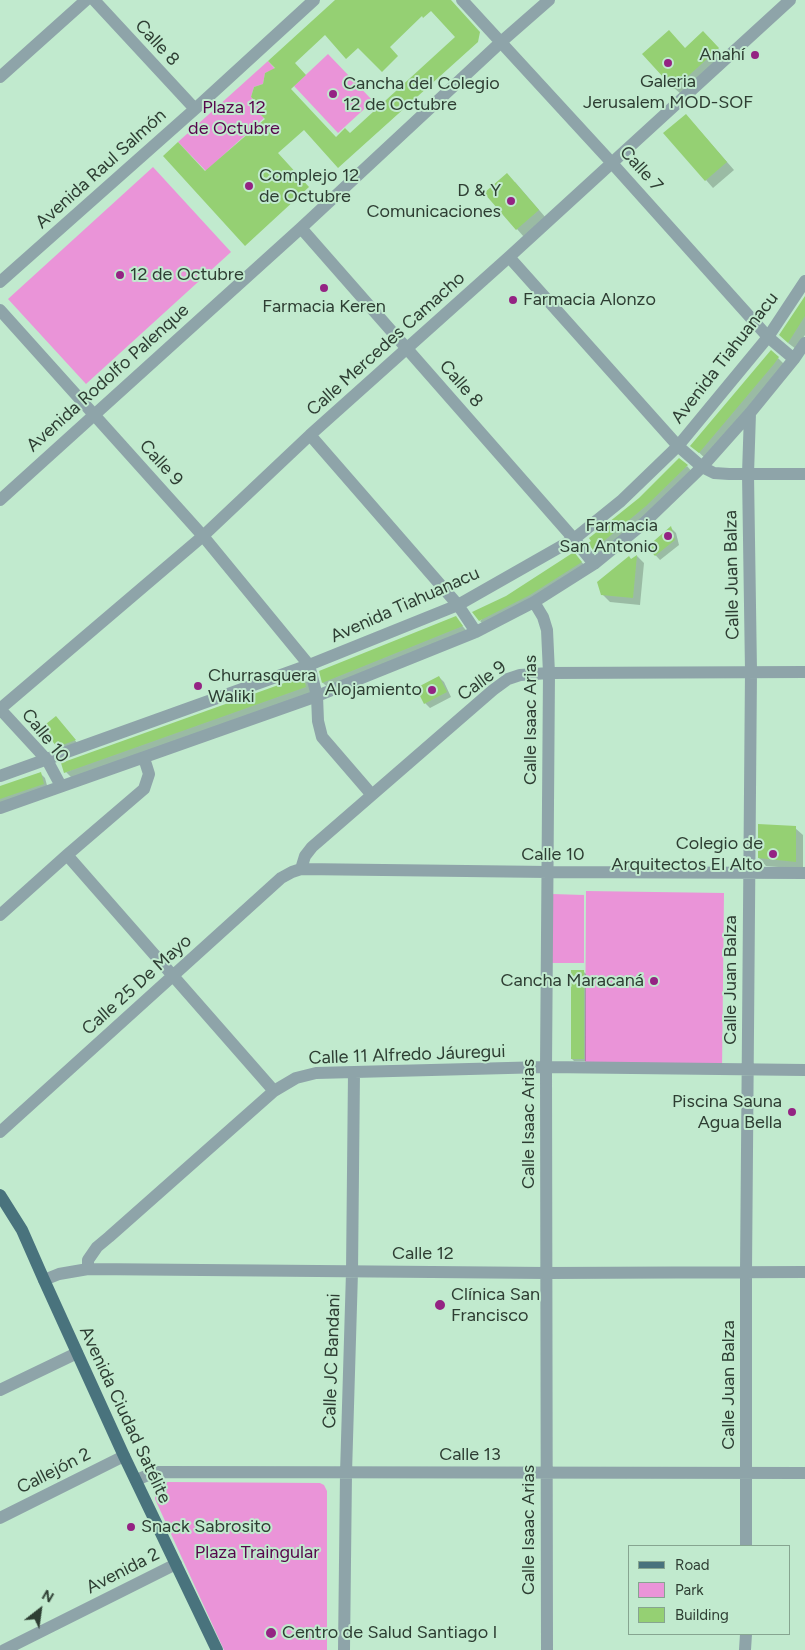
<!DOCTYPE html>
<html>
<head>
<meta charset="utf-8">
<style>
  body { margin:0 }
  #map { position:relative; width:805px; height:1650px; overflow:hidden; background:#c1eace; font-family:Figtree,sans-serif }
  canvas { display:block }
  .legend { position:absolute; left:628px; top:1545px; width:162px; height:90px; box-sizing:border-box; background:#c1eace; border:1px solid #86a590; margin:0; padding:6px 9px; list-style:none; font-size:15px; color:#2e3e33 }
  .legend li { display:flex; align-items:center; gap:10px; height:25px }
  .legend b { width:25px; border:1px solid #86a590 }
  .north { position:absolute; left:15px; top:1585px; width:50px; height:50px; -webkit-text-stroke:4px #c1eace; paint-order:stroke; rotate:30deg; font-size:14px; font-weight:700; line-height:20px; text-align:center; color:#2e3e33 }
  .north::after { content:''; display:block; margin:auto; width:18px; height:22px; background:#2e3e33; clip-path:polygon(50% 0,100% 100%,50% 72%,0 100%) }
</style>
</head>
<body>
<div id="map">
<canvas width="805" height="1650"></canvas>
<ul class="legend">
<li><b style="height:6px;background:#49737d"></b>Road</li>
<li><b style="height:14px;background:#ea94d8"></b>Park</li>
<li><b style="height:14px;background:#95d073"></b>Building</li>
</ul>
<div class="north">N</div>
</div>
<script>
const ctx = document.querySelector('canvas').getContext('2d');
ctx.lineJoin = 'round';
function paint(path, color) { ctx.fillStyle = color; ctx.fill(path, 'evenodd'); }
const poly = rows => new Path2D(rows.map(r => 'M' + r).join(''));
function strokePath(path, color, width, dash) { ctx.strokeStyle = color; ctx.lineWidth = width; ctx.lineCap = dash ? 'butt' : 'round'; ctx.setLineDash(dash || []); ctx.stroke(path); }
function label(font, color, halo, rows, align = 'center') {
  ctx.font = font + ' Figtree,sans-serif'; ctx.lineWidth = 4; ctx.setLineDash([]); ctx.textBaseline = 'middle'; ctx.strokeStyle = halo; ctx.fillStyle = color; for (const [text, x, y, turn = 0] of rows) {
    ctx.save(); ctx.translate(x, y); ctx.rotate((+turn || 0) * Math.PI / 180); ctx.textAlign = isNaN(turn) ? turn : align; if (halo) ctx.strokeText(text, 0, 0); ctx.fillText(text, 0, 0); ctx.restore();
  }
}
const green = poly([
  [328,54,373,101,338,133,294,86],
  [268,61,275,69,265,73,263,84,254,87,251,97,260,105,259,113,264,118,206,171,178,142],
  [153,167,231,252,86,384,8,299],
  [586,891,724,893,722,1070,585,1069],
  [552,894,584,895,584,963,552,963],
  [168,1482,320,1483,324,1485,327,1491,327,1650,224,1650,155,1499,156,1491,159,1484]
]);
const shadow = poly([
  [710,39,724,55,681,94,674,88,686,49],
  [693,123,734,170,713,188,706,180],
  [515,182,546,218,524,237,517,229],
  [805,298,805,335,796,349,788,343],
  [778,358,785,365,707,460,692,446],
  [687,466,694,474,602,556,594,549,639,499],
  [671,528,676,533,679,545,660,560,648,547],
  [574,554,589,570,487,628,480,621,506,597],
  [637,556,644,563,640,605,610,602,602,594],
  [456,618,469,634,331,690,323,683,321,672],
  [439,677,444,682,451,697,430,708,425,703],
  [297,679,299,681,304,679,314,689,316,697,76,782,66,772],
  [60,723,79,745,63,751,58,746],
  [40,773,45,778,48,789,0,806,0,787],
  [795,828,803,835,803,869,766,866,759,858],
  [584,972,586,974,586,1061,574,1061,572,1059]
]);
const building = poly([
  [335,0,451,0,480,32,478,42,338,168,304,130,278,153,309,187,245,246,163,156,178,142,205,171,265,119,259,113,260,105,251,97,254,87,263,84,265,73,275,68,268,61],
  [431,11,455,37,350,133,345,128,336,137,291,89,306,75,295,63,325,35,346,59,358,48,382,72,398,56,390,47,422,16,423,18],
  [669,30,685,48,703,31,719,48,674,89,642,54],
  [686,114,727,162,705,181,663,133],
  [507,173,539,210,516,230,484,193],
  [805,296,805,316,788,343,779,335],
  [771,350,779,357,774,364,699,453,690,446],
  [679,458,688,465,646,506,593,550,588,543,591,541,589,538,639,498],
  [671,526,675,540,655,556,647,547],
  [574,552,582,562,530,595,479,621,472,612,506,596],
  [637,555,633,598,601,595,597,582,629,556,631,559],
  [456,616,463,626,322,683,319,671],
  [439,676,447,692,424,704,416,688],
  [298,678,298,680,304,678,306,687,64,773,61,763],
  [56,716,76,740,57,747,53,742,46,724],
  [41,772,44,784,0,799,0,786],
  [758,824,796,826,796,862,758,858],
  [571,970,584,970,584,1059,571,1059]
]);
const minor = poly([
  [94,0,195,109],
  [462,0,611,162,768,337,794,359],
  [0,77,86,0],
  [301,228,574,539,594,564],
  [509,257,678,446,702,467,714,473,729,474,805,474],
  [0,282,195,109,314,0],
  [0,310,203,536,309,665,317,696,318,721,322,737,372,795],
  [310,435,458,605,476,632],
  [0,500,301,228,501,42,549,0],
  [534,602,543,617,547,630,549,673,546,1067,547,1650],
  [0,709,203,536,310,435,509,257,790,0],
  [0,709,47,760,61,786],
  [0,776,309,665,458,605,574,539,621,501,678,446,768,337,805,281],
  [0,808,317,696,476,632,534,602,594,564,644,523,702,467,750,413,794,359,805,343],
  [67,855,274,1091],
  [301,869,305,856,312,847,493,690,508,679,520,675,549,673,805,672],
  [0,915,67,855,144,789,149,774,144,758],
  [0,1132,281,878,292,872,301,869,548,872,805,873],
  [88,1269,88,1260,97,1247,109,1237,274,1091,296,1078,316,1073,546,1067,805,1070],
  [44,1280,59,1274,88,1269,546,1273,805,1272],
  [0,1390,77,1353],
  [136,1480,156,1472,805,1473],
  [0,1518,124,1456],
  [746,1546,746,1271,751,671,748,474,750,413],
  [4,1650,176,1564],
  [344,1650,346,1473,352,1272,354,1072],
  [745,1650,746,1634]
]);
const major = poly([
  [0,1195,22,1230,44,1280,124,1456,217,1650]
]);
const markers = [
  [755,55,5,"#942383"],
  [668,63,5,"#942383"],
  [333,94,5,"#942383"],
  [249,186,5,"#942383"],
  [511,201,5,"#942383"],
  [120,275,5,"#942383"],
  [324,288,5,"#942383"],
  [513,300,5,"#942383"],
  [668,536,5,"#942383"],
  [198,686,5,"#942383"],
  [432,690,5,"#942383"],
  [773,854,5,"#942383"],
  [654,981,5,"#942383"],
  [792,1112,5,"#942383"],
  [440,1305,6,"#942383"],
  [131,1527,5,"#942383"],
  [271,1633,6,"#942383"]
];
const streetNames = [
  ["Calle 8",157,43,47],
  ["Avenida Raul Salmón",101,169,-42],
  ["Calle 7",641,169,48],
  ["Calle Mercedes Camacho",386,344,-42],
  ["Avenida Tiahuanacu",725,358,-52],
  ["Avenida Rodolfo Palenque",108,378,-42],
  ["Calle 8",461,384,49],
  ["Calle 9",161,463,48],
  ["Calle Juan Balza",732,575,-91],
  ["Avenida Tiahuanacu",405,605,-24],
  ["Calle 9",482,681,-36],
  ["Calle Isaac Arias",531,720,-90],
  ["Calle 10",45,736,51],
  ["Calle 10",553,855],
  ["Calle Juan Balza",731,980,-90],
  ["Calle 25 De Mayo",137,985,-42],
  ["Calle 11 Alfredo Jáuregui",407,1055,-2],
  ["Calle Isaac Arias",529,1124,-90],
  ["Calle 12",423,1254],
  ["Calle JC Bandani",332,1361,-88],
  ["Calle Juan Balza",729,1385,-90],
  ["Avenida Ciudad Satélite",125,1415,65],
  ["Calle 13",470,1455],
  ["Callejón 2",54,1471,-27],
  ["Calle Isaac Arias",529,1530,-90],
  ["Avenida 2",123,1571,-27]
];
const poiNames = [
  ["Anahí",745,55,"right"],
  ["Galeria",668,82,"center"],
  ["Jerusalem MOD-SOF",668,103,"center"],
  ["Cancha del Colegio",343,84],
  ["12 de Octubre",343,105],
  ["Complejo 12",259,176],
  ["de Octubre",259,197],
  ["D & Y",501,191,"right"],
  ["Comunicaciones",501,212,"right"],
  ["12 de Octubre",130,275],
  ["Farmacia Alonzo",523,300],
  ["Farmacia Keren",324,307,"center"],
  ["Farmacia",658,526,"right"],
  ["San Antonio",658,547,"right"],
  ["Churrasquera",208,676],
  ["Waliki",208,697],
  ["Alojamiento",422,690,"right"],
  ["Colegio de",763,844,"right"],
  ["Arquitectos El Alto",763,865,"right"],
  ["Cancha Maracaná",644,981,"right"],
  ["Piscina Sauna",782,1102,"right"],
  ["Agua Bella",782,1123,"right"],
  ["Clínica San",451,1295],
  ["Francisco",451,1316],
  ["Snack Sabrosito",141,1527],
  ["Centro de Salud Santiago I",282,1633]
];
const parkNames = [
  ["Plaza 12",234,108],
  ["de Octubre",234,129],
  ["Plaza Traingular",257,1553]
];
paint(green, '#ea94d8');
paint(shadow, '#0003');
paint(building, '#95d073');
strokePath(minor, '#8ea4a9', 12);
strokePath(major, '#49737d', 12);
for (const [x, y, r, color] of markers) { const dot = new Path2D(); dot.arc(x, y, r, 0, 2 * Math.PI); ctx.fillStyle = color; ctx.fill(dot); strokePath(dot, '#c1eace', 2); }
label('18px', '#2e3e33', '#c1eace', streetNames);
label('18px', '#2e3e33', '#c1eace', poiNames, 'left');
label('18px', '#57064c', '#c1eace', parkNames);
</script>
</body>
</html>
